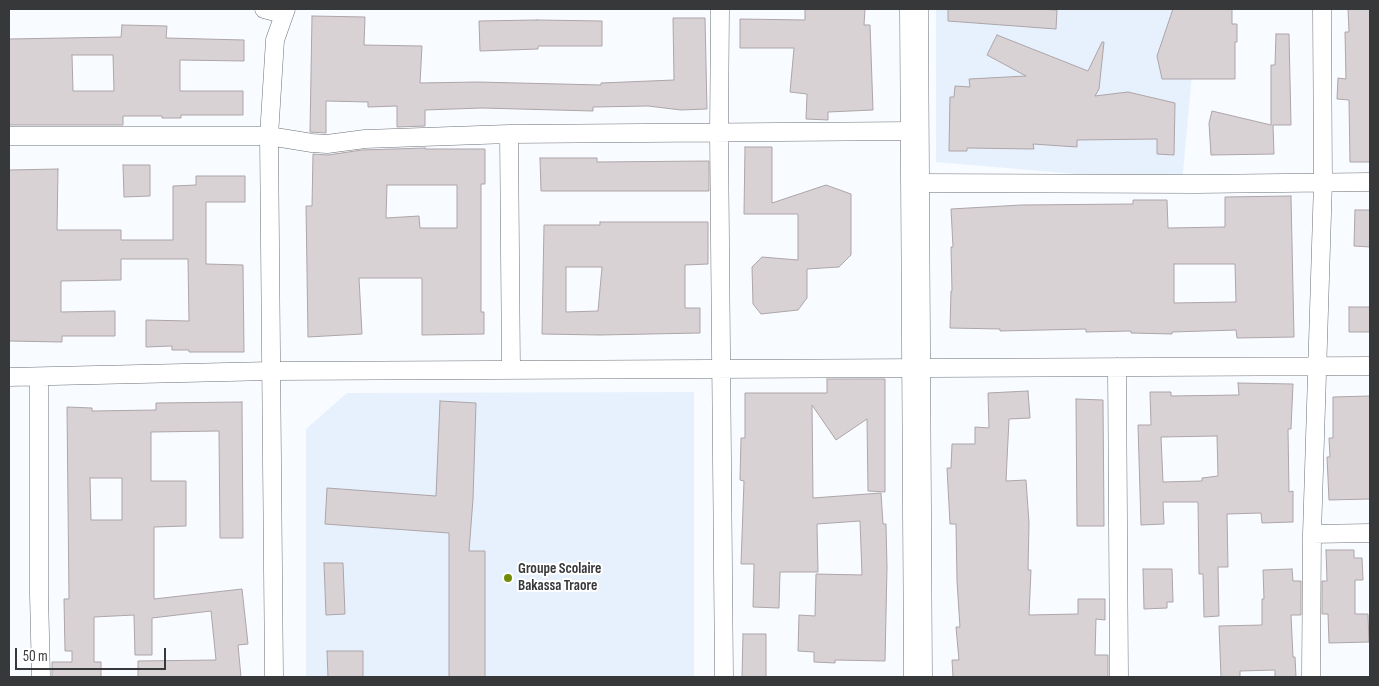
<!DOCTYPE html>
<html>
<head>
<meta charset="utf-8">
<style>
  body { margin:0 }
  #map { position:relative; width:1379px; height:686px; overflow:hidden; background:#f8fbff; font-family:"Sofia Sans Condensed",sans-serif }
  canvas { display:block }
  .frame { position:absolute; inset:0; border:10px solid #36383a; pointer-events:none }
  .scale { position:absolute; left:15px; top:648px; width:151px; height:22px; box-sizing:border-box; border:2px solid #36383a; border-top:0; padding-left:6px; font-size:15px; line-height:18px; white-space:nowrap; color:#36383a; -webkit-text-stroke:4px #fff; paint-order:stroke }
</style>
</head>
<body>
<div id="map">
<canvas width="1379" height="686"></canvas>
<div class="frame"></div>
<div class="scale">50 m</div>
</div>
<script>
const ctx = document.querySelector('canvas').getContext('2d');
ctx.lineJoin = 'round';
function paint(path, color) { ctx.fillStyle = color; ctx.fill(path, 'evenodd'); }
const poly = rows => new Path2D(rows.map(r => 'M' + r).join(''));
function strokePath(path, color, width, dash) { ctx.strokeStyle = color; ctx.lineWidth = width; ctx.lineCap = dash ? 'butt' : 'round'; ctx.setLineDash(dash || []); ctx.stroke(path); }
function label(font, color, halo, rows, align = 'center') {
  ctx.font = font + ' "Sofia Sans Condensed",sans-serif'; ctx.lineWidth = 4; ctx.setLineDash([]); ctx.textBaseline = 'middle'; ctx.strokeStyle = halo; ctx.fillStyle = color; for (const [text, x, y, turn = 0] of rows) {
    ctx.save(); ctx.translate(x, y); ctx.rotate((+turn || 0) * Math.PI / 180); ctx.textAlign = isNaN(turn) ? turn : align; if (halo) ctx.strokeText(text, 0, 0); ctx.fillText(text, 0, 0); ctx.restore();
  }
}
const built = poly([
  [936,9,1198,9,1182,183,936,162],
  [694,392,694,677,306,677,306,429,347,393]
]);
const building = poly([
  [805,9,865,9,864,25,870,25,873,110,828,112,828,120,806,119,807,94,790,92,794,48,740,48,740,19,805,20,805,9],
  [948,9,1037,9,1057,10,1056,29,948,21,948,9],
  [1173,9,1232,9,1232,24,1237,24,1237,42,1235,42,1235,79,1162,79,1157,56,1173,9],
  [1348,9,1370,9,1370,162,1350,162,1349,100,1337,99,1338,78,1346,79,1345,32,1349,32,1348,9],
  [312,16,365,17,364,45,422,46,420,83,477,82,601,85,601,83,674,80,673,18,705,18,707,109,681,110,648,106,593,107,593,111,482,108,425,110,425,126,397,127,397,106,368,107,368,102,326,101,326,133,310,132,312,16],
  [537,20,602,21,602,46,538,46,538,49,480,51,479,21,537,20],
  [122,25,167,26,166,38,244,40,244,61,180,60,180,91,243,91,243,115,181,115,181,118,162,118,162,116,123,116,123,125,9,125,9,39,121,37,122,25],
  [72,55,113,55,114,91,73,91,72,55],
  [1276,34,1289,34,1291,125,1273,125,1274,154,1211,155,1209,123,1212,111,1271,125,1271,65,1275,65,1276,34],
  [997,35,1088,71,1102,42,1104,42,1099,89,1095,96,1128,92,1175,103,1174,155,1157,154,1157,139,1077,140,1077,147,1033,144,1034,149,967,148,967,151,949,151,950,97,954,97,955,86,970,87,969,79,1026,76,987,55,997,35],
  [745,147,772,147,772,203,826,185,851,194,851,255,839,267,807,269,807,298,798,310,761,314,753,304,752,267,762,257,798,260,798,214,744,214,745,147],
  [425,148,425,149,485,149,485,184,481,184,481,312,484,312,484,334,422,335,422,278,359,278,362,334,308,337,306,206,312,206,313,154,328,155,362,150,425,148],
  [387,185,457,185,457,228,420,228,419,216,386,218,387,185],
  [540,158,597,158,597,162,709,161,709,191,541,191,540,158],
  [123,165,150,165,150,196,124,197,123,165],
  [58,169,57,230,121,230,121,240,173,240,173,186,196,185,196,176,245,176,245,202,206,202,206,264,243,265,244,352,189,352,189,350,172,350,172,346,146,347,146,320,189,321,188,259,121,259,121,280,61,281,61,312,115,311,115,336,62,336,62,342,9,341,9,170,58,169],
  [1291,196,1294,337,1237,338,1236,330,1172,332,1172,334,1131,333,1131,331,1086,332,1086,329,1000,331,1000,329,950,328,951,291,952,291,951,247,953,247,951,209,1021,205,1133,204,1133,200,1167,200,1168,228,1225,227,1225,197,1291,196],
  [1174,264,1235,264,1236,302,1174,303,1174,264],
  [1355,210,1370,210,1370,247,1354,246,1355,210],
  [600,222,708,222,708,264,685,265,685,308,700,308,700,333,600,335,542,334,544,225,600,225,600,222],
  [566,267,602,267,598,311,566,312,566,267],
  [1349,307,1370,307,1370,332,1349,332,1349,307],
  [827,379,885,379,885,492,868,491,867,419,836,440,812,405,813,498,881,493,883,524,886,524,887,567,885,661,835,660,835,663,814,662,814,652,798,651,799,615,815,616,816,574,862,575,860,521,817,524,818,572,780,572,779,608,753,607,754,564,741,564,744,481,740,480,741,438,745,438,745,393,827,393,827,379],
  [1238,383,1293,384,1291,429,1288,429,1289,492,1293,491,1293,522,1262,523,1261,513,1227,514,1228,567,1218,567,1219,616,1204,617,1203,574,1199,574,1198,502,1163,502,1164,524,1141,525,1138,425,1151,425,1150,392,1171,392,1171,396,1239,395,1238,383],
  [1217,436,1218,476,1202,478,1202,481,1163,482,1161,437,1217,436],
  [1028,391,1030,418,1009,419,1006,481,1026,480,1029,523,1028,570,1031,570,1029,615,1078,614,1078,599,1105,599,1105,620,1096,619,1095,655,1108,655,1108,677,953,677,952,660,959,660,956,627,960,627,957,581,956,524,950,524,947,468,951,468,952,444,975,444,975,427,989,428,988,393,1028,391],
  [1370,396,1370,499,1329,500,1327,457,1330,457,1329,438,1333,438,1333,397,1370,396],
  [1076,399,1103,400,1104,526,1077,526,1076,399],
  [440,401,476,403,473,499,469,551,485,551,485,677,449,677,449,533,325,524,327,488,436,496,440,401],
  [242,402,243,538,220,538,219,431,151,432,151,481,186,481,186,526,154,527,154,599,242,589,248,644,238,645,241,677,138,677,138,661,216,660,211,611,152,618,152,655,135,655,134,615,94,617,94,662,101,662,101,677,52,677,52,662,72,662,72,651,65,651,64,599,69,599,67,407,92,408,92,411,156,410,156,403,242,402],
  [90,478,122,478,122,520,91,520,90,478],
  [1326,550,1354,550,1354,558,1362,558,1363,580,1355,580,1355,614,1368,614,1369,642,1329,643,1328,614,1322,614,1322,581,1327,581,1326,550],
  [324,563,343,563,345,614,326,615,324,563],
  [1143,569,1172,569,1173,602,1167,602,1167,608,1144,609,1143,569],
  [1292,569,1293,581,1301,581,1301,615,1291,615,1293,657,1295,657,1296,677,1275,677,1275,670,1240,671,1240,677,1221,677,1219,626,1262,625,1262,599,1264,599,1263,570,1292,569],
  [743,634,766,634,766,677,742,677,743,634],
  [327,651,363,651,363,677,328,677,327,651]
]);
const street = poly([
  [264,9,283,14],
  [720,9,719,133,724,677],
  [509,134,511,370],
  [9,136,269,136,312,143,327,144,365,139,509,134,915,131],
  [915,183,1196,184,1370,182],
  [1117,367,1119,677],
  [9,377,271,371,1370,366],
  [39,378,39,594,41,677],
  [1312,534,1370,533],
  [274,677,269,136,275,40,286,9],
  [1311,677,1312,534,1323,182,1322,9]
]);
const primary = poly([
  [914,9,918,677]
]);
const markers = [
  [508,578,5,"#708b05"]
];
const poiNames = [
  ["Groupe Scolaire",518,569],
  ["Bakassa Traore",518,586]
];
paint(built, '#e7f1fd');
paint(building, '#d9d2d4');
strokePath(building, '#ada5a8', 1);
strokePath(street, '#6d7176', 19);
strokePath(primary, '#6d7176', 29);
strokePath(street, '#fff', 18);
strokePath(primary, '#fff', 28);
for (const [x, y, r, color] of markers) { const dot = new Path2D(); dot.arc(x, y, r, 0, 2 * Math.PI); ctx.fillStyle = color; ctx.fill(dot); strokePath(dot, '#fff', 2); }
label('bold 15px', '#36383a', '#fff', poiNames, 'left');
</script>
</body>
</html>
